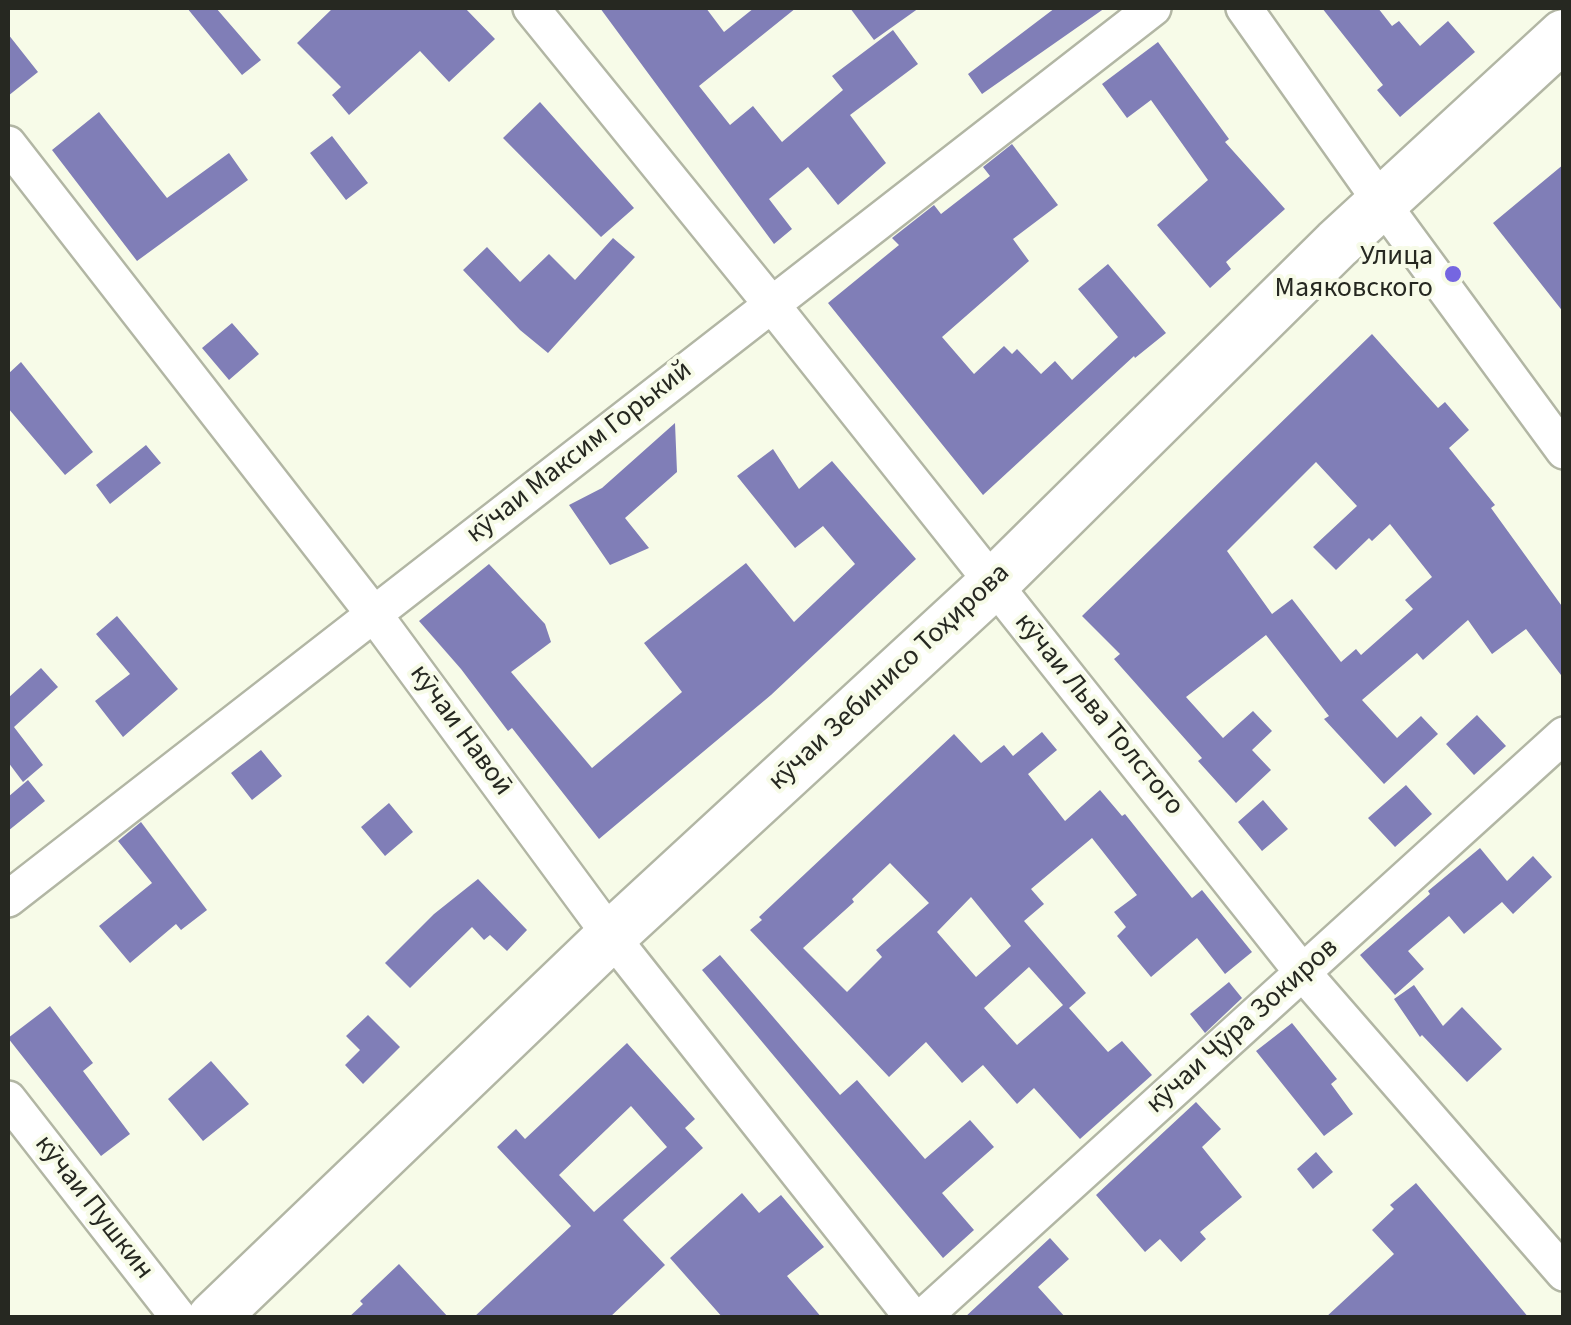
<!DOCTYPE html>
<html>
<head>
<meta charset="utf-8">
<style>
  body { margin:0 }
  #map { position:relative; width:1571px; height:1325px; overflow:hidden; background:#f7fbe8; font-family:"Source Sans 3",sans-serif }
  canvas { display:block }
  .frame { position:absolute; inset:0; border:10px solid #262821; pointer-events:none }
</style>
</head>
<body>
<div id="map">
<canvas width="1571" height="1325"></canvas>
<div class="frame"></div>
</div>
<script>
const ctx = document.querySelector('canvas').getContext('2d');
ctx.lineJoin = 'round';
function paint(path, color) { ctx.fillStyle = color; ctx.fill(path, 'evenodd'); }
const poly = rows => new Path2D(rows.map(r => 'M' + r).join(''));
function strokePath(path, color, width, dash) { ctx.strokeStyle = color; ctx.lineWidth = width; ctx.lineCap = dash ? 'butt' : 'round'; ctx.setLineDash(dash || []); ctx.stroke(path); }
function label(font, color, halo, rows, align = 'center') {
  ctx.font = font + ' "Source Sans 3",sans-serif'; ctx.lineWidth = 8; ctx.setLineDash([]); ctx.textBaseline = 'middle'; ctx.strokeStyle = halo; ctx.fillStyle = color; for (const [text, x, y, turn = 0] of rows) {
    ctx.save(); ctx.translate(x, y); ctx.rotate((+turn || 0) * Math.PI / 180); ctx.textAlign = isNaN(turn) ? turn : align; if (halo) ctx.strokeText(text, 0, 0); ctx.fillText(text, 0, 0); ctx.restore();
  }
}
const building = poly([
  [187,8,216,8,261,60,242,75],
  [333,8,465,8,495,39,449,82,420,51,349,115,332,95,341,87,297,43],
  [600,8,706,8,724,32,754,8,796,8,699,86,730,125,753,106,782,142,843,90,832,76,893,30,918,64,850,115,886,163,838,205,808,167,769,199,792,229,774,244],
  [850,8,919,8,874,40],
  [1055,8,1105,8,982,94,968,74],
  [1322,8,1378,8,1392,26,1399,21,1420,46,1448,21,1475,52,1400,117,1377,90,1383,85],
  [8,34,38,72,8,96],
  [1158,42,1229,139,1225,142,1285,209,1226,262,1231,269,1210,288,1157,225,1208,180,1151,100,1127,118,1102,84],
  [540,102,634,208,601,237,503,138],
  [99,112,167,198,229,153,248,180,137,261,52,150],
  [332,136,368,183,346,200,310,153],
  [1012,144,1058,205,1013,239,1029,261,942,337,974,374,1004,346,1012,354,1017,349,1041,374,1055,361,1072,380,1118,337,1078,289,1108,264,1166,333,1135,358,1134,356,983,495,828,303,899,245,892,238,934,205,941,214,990,176,983,167],
  [1564,164,1564,313,1493,223],
  [613,238,635,257,548,353,520,330,463,270,487,247,520,282,549,254,575,280],
  [232,323,259,354,229,380,202,348],
  [1372,334,1438,408,1445,402,1469,430,1449,448,1495,505,1491,508,1564,609,1564,679,1526,629,1492,654,1468,620,1423,660,1417,653,1362,700,1397,738,1421,716,1438,734,1384,784,1324,719,1329,716,1266,635,1186,697,1223,738,1253,711,1272,731,1252,750,1271,770,1236,803,1198,761,1202,758,1114,659,1120,654,1082,616],
  [1316,462,1357,506,1313,547,1336,570,1369,538,1372,541,1390,524,1432,577,1405,600,1413,609,1361,655,1356,649,1341,662,1292,599,1272,614,1227,551],
  [21,362,93,452,65,475,8,408,8,374],
  [675,423,677,472,625,518,649,548,610,565,569,505,602,488],
  [146,445,161,463,110,504,96,485],
  [773,449,799,489,832,461,916,559,771,695,599,839,512,728,508,731,461,669,419,621,489,564,545,624,551,642,511,672,592,768,682,692,644,643,746,563,794,622,855,564,823,526,795,548,737,476],
  [117,616,178,689,123,737,95,701,130,674,96,634],
  [41,668,58,687,14,727,43,765,23,782,8,762,8,698],
  [1477,715,1506,746,1474,775,1446,744],
  [1042,732,1057,750,1028,774,1065,821,1100,790,1122,816,1125,814,1192,898,1202,890,1252,952,1225,974,1197,938,1151,977,1117,936,1126,927,1114,912,1137,895,1092,838,1031,889,1044,904,1024,921,1086,993,1069,1008,1108,1052,1122,1041,1152,1075,1080,1139,1034,1088,1017,1104,983,1065,962,1083,926,1042,889,1077,750,930,762,920,759,917,954,734,981,763,1004,745,1013,756],
  [890,863,929,903,876,950,882,957,847,992,803,948,854,902,852,899],
  [971,897,1011,946,976,977,937,932],
  [1029,967,1063,1005,1017,1045,984,1008],
  [261,750,282,776,252,800,231,773],
  [28,780,45,801,8,831,8,797],
  [1406,785,1432,814,1395,847,1368,818],
  [1263,800,1288,829,1262,851,1238,822],
  [389,803,413,832,385,856,361,827],
  [141,822,207,910,181,930,176,924,130,963,99,926,152,883,118,841],
  [1480,848,1507,881,1533,856,1552,877,1513,914,1502,902,1464,934,1449,916,1408,951,1424,969,1395,995,1360,955,1430,894,1428,891],
  [478,879,527,930,507,951,490,935,484,940,472,927,410,988,385,963,434,914],
  [720,955,840,1095,857,1080,925,1159,970,1120,994,1147,942,1193,974,1230,943,1258,702,970],
  [1229,982,1242,998,1205,1033,1190,1014],
  [1414,985,1443,1026,1462,1007,1502,1049,1467,1082,1422,1035,1420,1037,1394,999],
  [50,1006,93,1063,83,1071,130,1134,101,1156,8,1038],
  [368,1015,400,1047,363,1084,345,1065,360,1050,346,1036],
  [1292,1023,1337,1079,1331,1084,1353,1114,1324,1136,1256,1051],
  [627,1043,695,1119,685,1128,703,1148,623,1220,665,1265,609,1318,473,1318,571,1226,497,1147,516,1129,525,1139],
  [631,1106,667,1147,594,1212,559,1175],
  [211,1061,249,1104,203,1141,168,1099],
  [1196,1102,1221,1129,1202,1147,1242,1197,1200,1232,1206,1239,1181,1262,1160,1239,1145,1252,1096,1195],
  [1316,1152,1333,1172,1313,1189,1297,1169],
  [1416,1183,1460,1235,1529,1318,1325,1318,1394,1254,1372,1230,1394,1209,1390,1205],
  [742,1193,759,1213,781,1195,824,1247,787,1276,822,1318,723,1318,670,1258],
  [1050,1238,1069,1259,1038,1287,1066,1318,964,1318],
  [399,1264,449,1318,348,1318,363,1304,360,1301]
]);
const street = poly([
  [531,8,772,305,1303,973,1564,1273],
  [1244,8,1382,203,1564,451],
  [8,144,373,613,611,936,913,1318],
  [8,899,1153,8],
  [8,1099,179,1318],
  [922,1318,1564,735]
]);
const secondary = poly([
  [213,1318,611,936,993,584,1337,244,1564,35]
]);
const markers = [
  [1453,274,10,"#7566e1"]
];
const poiNames = [
  ["Улица",1433,258],
  ["Маяковского",1433,290]
];
const streetNames = [
  ["кӯчаи Максим Горький",580,453,-38],
  ["кӯчаи Зебинисо Тоҳирова",890,678,-43],
  ["кӯчаи Льва Толстого",1098,715,51],
  ["кӯчаи Навоӣ",460,731,54],
  ["кӯчаи Ҷӯра Зокиров",1243,1027,-42],
  ["кӯчаи Пушкин",93,1208,52]
];
paint(building, '#807eb7');
strokePath(street, '#b2b6a4', 40);
strokePath(secondary, '#b2b6a4', 55);
strokePath(street, '#fff', 35);
strokePath(secondary, '#fff', 50);
for (const [x, y, r, color] of markers) { const dot = new Path2D(); dot.arc(x, y, r, 0, 2 * Math.PI); ctx.fillStyle = color; ctx.fill(dot); strokePath(dot, '#f7fbe8', 4); }
label('28px', '#262821', '#f7fbe8', poiNames, 'right');
label('28px', '#262821', '#f7fbe8', streetNames);
</script>
</body>
</html>
